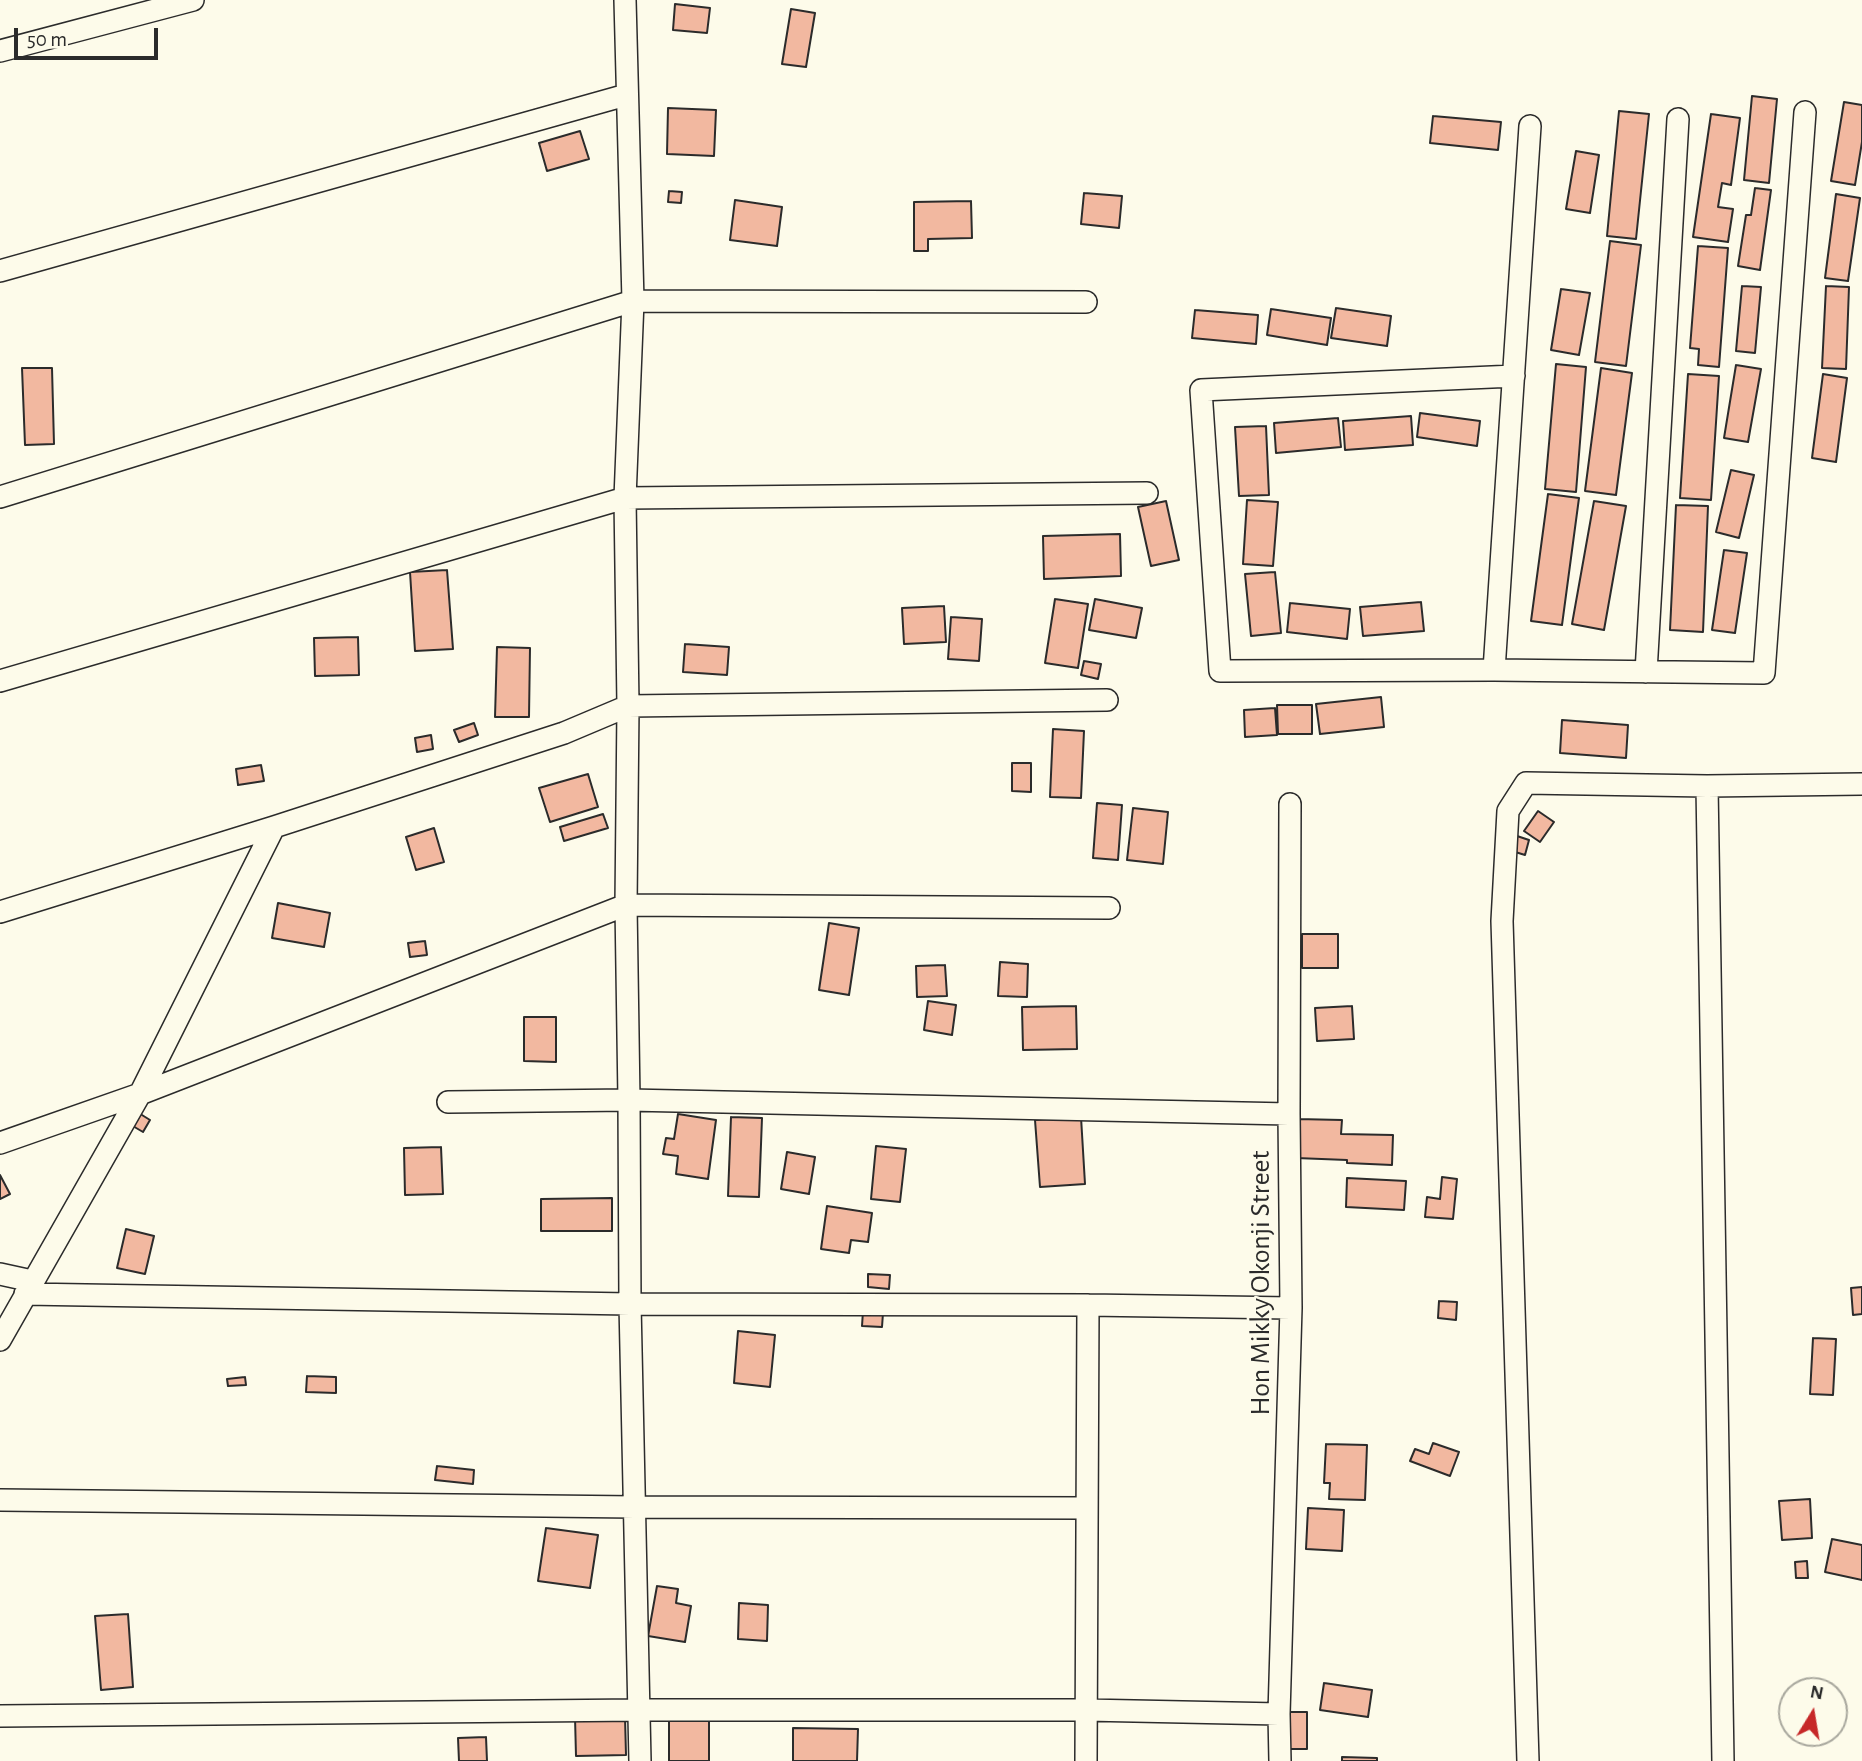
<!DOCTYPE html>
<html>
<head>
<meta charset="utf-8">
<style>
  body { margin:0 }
  #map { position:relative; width:1862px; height:1761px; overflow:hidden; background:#fdfbea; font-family:"Alegreya Sans",sans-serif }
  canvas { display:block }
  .north { position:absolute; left:1778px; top:1677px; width:70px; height:70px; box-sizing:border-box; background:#fdfbea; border:2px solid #a9a89e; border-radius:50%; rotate:11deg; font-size:19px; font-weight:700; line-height:28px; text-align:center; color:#2b2b2b }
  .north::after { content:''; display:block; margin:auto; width:24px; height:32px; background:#c62828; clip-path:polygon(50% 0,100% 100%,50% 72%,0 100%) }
  .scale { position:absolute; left:14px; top:28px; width:144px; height:32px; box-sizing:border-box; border:4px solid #2b2b2b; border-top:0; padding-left:9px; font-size:21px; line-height:24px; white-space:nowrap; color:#2b2b2b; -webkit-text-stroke:5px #fdfbea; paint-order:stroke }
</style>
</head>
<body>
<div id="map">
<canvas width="1862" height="1761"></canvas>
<div class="north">N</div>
<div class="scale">50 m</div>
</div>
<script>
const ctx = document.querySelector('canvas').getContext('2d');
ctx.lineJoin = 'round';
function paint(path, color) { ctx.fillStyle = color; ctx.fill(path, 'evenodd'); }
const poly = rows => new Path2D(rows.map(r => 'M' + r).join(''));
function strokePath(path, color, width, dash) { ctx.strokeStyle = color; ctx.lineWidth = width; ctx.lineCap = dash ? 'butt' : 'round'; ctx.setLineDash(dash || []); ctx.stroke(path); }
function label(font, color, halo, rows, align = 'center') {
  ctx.font = font + ' "Alegreya Sans",sans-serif'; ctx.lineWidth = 5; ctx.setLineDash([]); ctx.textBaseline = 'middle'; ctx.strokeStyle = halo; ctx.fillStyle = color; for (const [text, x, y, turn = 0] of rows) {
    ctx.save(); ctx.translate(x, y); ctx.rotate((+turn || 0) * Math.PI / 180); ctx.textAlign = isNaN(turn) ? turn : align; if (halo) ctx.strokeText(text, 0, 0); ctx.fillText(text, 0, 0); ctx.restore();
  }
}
const building = poly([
  [675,4,710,8,707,33,673,30,675,4],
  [791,9,815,13,806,67,782,64,791,9],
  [1752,96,1777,99,1769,183,1744,180,1752,96],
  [1844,102,1862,105,1862,142,1855,185,1831,181,1844,102],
  [668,108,716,110,714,156,667,154,668,108],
  [1619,111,1649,114,1636,239,1607,236,1619,111],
  [1711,114,1740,118,1731,185,1722,183,1718,207,1733,209,1728,242,1693,237,1711,114],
  [1433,116,1501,122,1498,150,1430,143,1433,116],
  [580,131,589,159,547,171,539,143,580,131],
  [1576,151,1599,155,1590,213,1566,209,1576,151],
  [1755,188,1771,190,1760,270,1738,266,1746,215,1751,215,1755,188],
  [669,191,682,192,681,203,668,202,669,191],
  [1084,193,1122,196,1119,228,1081,224,1084,193],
  [1836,194,1860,198,1848,281,1825,278,1836,194],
  [735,200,782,207,777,246,730,240,735,200],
  [971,201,972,238,928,239,928,251,914,251,914,202,971,201],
  [1610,241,1641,245,1626,366,1595,362,1610,241],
  [1698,246,1728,248,1719,367,1698,365,1699,349,1690,348,1698,246],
  [1742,286,1761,287,1755,353,1736,351,1742,286],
  [1826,286,1849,287,1846,369,1822,368,1826,286],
  [1561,289,1590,293,1579,355,1551,350,1561,289],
  [1336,308,1391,316,1387,346,1331,338,1336,308],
  [1271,309,1331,318,1327,345,1267,335,1271,309],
  [1195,310,1258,315,1256,344,1192,338,1195,310],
  [1556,364,1586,367,1576,492,1545,489,1556,364],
  [1736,365,1761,369,1748,442,1724,438,1736,365],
  [22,368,52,368,54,444,25,445,22,368],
  [1601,368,1632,373,1616,495,1585,491,1601,368],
  [1688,374,1719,376,1711,500,1680,498,1688,374],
  [1823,374,1847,378,1836,462,1812,458,1823,374],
  [1420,413,1480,421,1477,446,1417,437,1420,413],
  [1411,416,1413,445,1345,450,1343,421,1411,416],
  [1338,418,1341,447,1276,453,1274,423,1338,418],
  [1266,426,1269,495,1239,496,1235,427,1266,426],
  [1731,470,1754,475,1739,538,1716,532,1731,470],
  [1548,494,1579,498,1562,625,1531,621,1548,494],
  [1247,500,1278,502,1273,566,1243,564,1247,500],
  [1166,501,1179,560,1151,566,1138,507,1166,501],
  [1594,501,1626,506,1604,630,1572,624,1594,501],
  [1676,505,1708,506,1703,632,1670,630,1676,505],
  [1120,534,1121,576,1044,579,1043,536,1120,534],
  [1724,550,1747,553,1735,633,1712,630,1724,550],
  [447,570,453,649,415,651,410,572,447,570],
  [1275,572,1281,633,1251,636,1245,574,1275,572],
  [1055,599,1088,604,1078,668,1045,663,1055,599],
  [1095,599,1142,608,1136,638,1089,630,1095,599],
  [1421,602,1424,631,1363,636,1360,607,1421,602],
  [1290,603,1350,609,1347,639,1287,632,1290,603],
  [944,606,946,642,904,644,902,608,944,606],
  [951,617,982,619,979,661,948,659,951,617],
  [358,637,359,675,315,676,314,638,358,637],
  [685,644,729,647,727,675,683,672,685,644],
  [497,647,530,648,529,717,495,717,497,647],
  [1084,661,1101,664,1098,679,1081,675,1084,661],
  [1381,697,1384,727,1320,734,1316,704,1381,697],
  [1277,705,1312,705,1312,734,1278,734,1277,705],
  [1275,708,1277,735,1245,737,1244,710,1275,708],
  [1562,720,1628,725,1626,758,1560,753,1562,720],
  [474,723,478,735,459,742,454,730,474,723],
  [1053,729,1084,731,1081,798,1050,797,1053,729],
  [431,735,433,749,417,752,415,738,431,735],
  [1012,763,1031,763,1031,792,1012,791,1012,763],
  [261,765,264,781,238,785,236,769,261,765],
  [588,774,598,807,550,822,539,788,588,774],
  [1097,803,1122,805,1118,860,1093,858,1097,803],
  [1133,808,1168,812,1163,864,1127,860,1133,808],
  [1538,811,1554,822,1540,842,1524,831,1538,811],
  [603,814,608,828,564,841,560,827,603,814],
  [434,828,444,862,416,870,406,837,434,828],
  [1517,836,1529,840,1525,855,1512,851,1517,836],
  [278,903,330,913,324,947,272,938,278,903],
  [829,923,859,928,849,995,819,990,829,923],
  [1302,934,1338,934,1338,968,1302,968,1302,934],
  [425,941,427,955,410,957,408,943,425,941],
  [1000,962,1028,964,1027,997,998,996,1000,962],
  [945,965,947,996,917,997,916,966,945,965],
  [928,1001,956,1005,952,1035,924,1030,928,1001],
  [1076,1006,1077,1049,1023,1050,1022,1007,1076,1006],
  [1352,1006,1354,1039,1317,1041,1315,1008,1352,1006],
  [524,1017,556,1017,556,1062,524,1061,524,1017],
  [134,1110,150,1120,143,1132,126,1122,134,1110],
  [678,1114,716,1120,708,1179,676,1174,678,1156,663,1154,666,1138,674,1139,678,1114],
  [731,1117,762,1118,759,1197,728,1196,731,1117],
  [1081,1117,1085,1184,1040,1187,1035,1120,1081,1117],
  [1297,1119,1342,1120,1341,1134,1393,1135,1392,1165,1347,1163,1347,1160,1296,1158,1297,1119],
  [876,1146,906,1149,900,1202,871,1199,876,1146],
  [441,1147,443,1194,405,1195,404,1148,441,1147],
  [787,1152,815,1157,809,1194,781,1189,787,1152],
  [0,1175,10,1194,0,1199,0,1175],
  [1442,1177,1457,1179,1453,1219,1425,1217,1427,1197,1440,1199,1442,1177],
  [1347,1178,1406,1181,1404,1210,1346,1207,1347,1178],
  [612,1198,612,1231,541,1231,541,1199,612,1198],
  [827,1206,872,1213,868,1242,851,1240,849,1253,821,1249,827,1206],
  [126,1229,154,1236,145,1274,117,1268,126,1229],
  [868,1274,890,1275,889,1289,868,1287,868,1274],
  [1862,1287,1862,1314,1853,1315,1851,1288,1862,1287],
  [1439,1301,1457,1302,1456,1320,1438,1318,1439,1301],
  [863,1311,883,1313,882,1327,862,1326,863,1311],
  [738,1331,775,1335,770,1387,734,1383,738,1331],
  [1813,1338,1836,1339,1833,1395,1810,1394,1813,1338],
  [307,1376,336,1377,336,1393,306,1392,307,1376],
  [245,1377,246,1385,228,1386,227,1379,245,1377],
  [1433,1443,1459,1452,1450,1476,1410,1461,1415,1449,1429,1454,1433,1443],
  [1326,1444,1367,1445,1365,1500,1329,1499,1330,1483,1324,1483,1326,1444],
  [437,1466,474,1470,473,1484,435,1480,437,1466],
  [1810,1499,1812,1538,1782,1540,1779,1501,1810,1499],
  [1308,1508,1344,1510,1342,1551,1306,1549,1308,1508],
  [546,1528,598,1535,590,1588,538,1581,546,1528],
  [1832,1539,1862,1545,1862,1580,1825,1572,1832,1539],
  [1807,1561,1808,1578,1796,1578,1795,1562,1807,1561],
  [657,1586,678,1589,676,1603,691,1606,685,1642,648,1636,657,1586],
  [739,1603,768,1605,767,1641,738,1639,739,1603],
  [128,1614,133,1687,101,1690,95,1616,128,1614],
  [1324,1683,1372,1690,1368,1717,1320,1710,1324,1683],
  [1287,1712,1307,1712,1307,1749,1287,1749,1287,1712],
  [575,1717,625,1717,626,1755,576,1756,575,1717],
  [669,1721,709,1721,709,1761,669,1761,669,1721],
  [793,1728,858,1729,857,1761,793,1761,793,1728],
  [486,1737,487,1761,459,1761,458,1738,486,1737],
  [1342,1757,1377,1758,1377,1761,1342,1761,1342,1757]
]);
const minor = poly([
  [625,0,633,301,625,498,628,706,626,905,629,1100,630,1304,640,1761],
  [0,51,193,0],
  [0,271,626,95],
  [1514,376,1201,390,1220,671,1494,670,1764,673,1805,112],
  [0,497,633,301,1086,302],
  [1494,670,1530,126],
  [1646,672,1678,119],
  [0,681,625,498,1147,493],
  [1707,786,1723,1761],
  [0,912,274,827,564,733,628,706,1107,700],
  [448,1102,629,1100,1289,1114],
  [0,1143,140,1094,626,905,1109,908],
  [0,1274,32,1281],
  [25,1294,630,1304,1088,1305,1291,1308],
  [0,1340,140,1094,274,827],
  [0,1500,635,1507,1087,1508],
  [0,1716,639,1710,1086,1710,1279,1714],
  [1086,1761,1088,1305],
  [1280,1761,1279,1714,1291,1308,1289,1114,1290,804],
  [1528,1761,1502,921,1508,811,1526,783,1707,786,1862,784]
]);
const streetNames = [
  ["Hon Mikky Okonji Street",1261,1283,-90]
];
paint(building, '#f2b8a0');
strokePath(building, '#2b2b2b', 2);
strokePath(minor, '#2b2b2b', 24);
strokePath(minor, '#fdfbea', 21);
label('28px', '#2b2b2b', '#fdfbea', streetNames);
</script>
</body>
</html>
